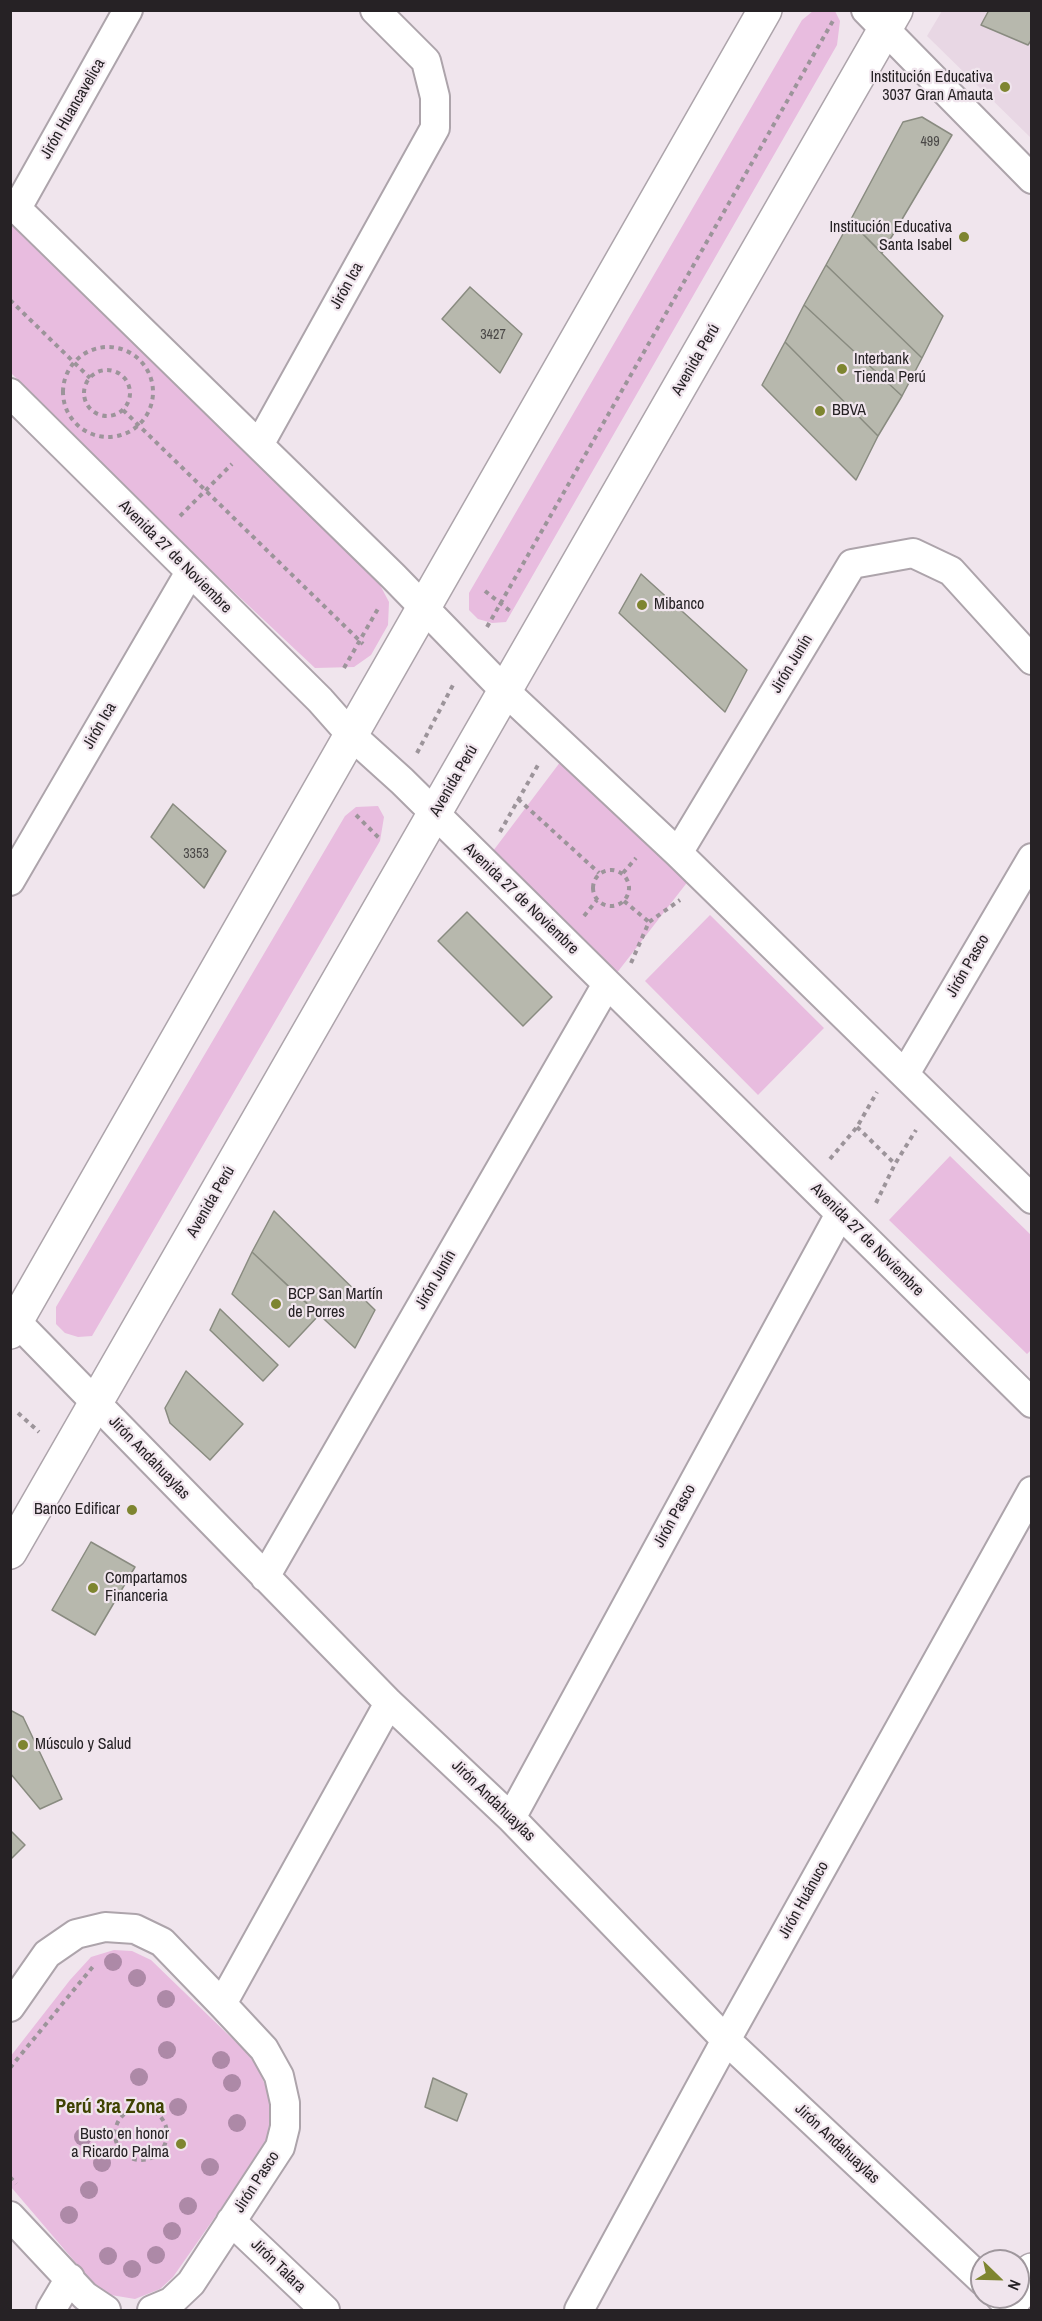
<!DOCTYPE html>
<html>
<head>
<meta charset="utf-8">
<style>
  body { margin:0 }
  #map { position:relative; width:1042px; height:2321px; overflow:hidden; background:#f0e5ed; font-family:"Archivo Narrow",sans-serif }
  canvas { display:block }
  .frame { position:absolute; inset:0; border:12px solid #262225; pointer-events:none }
  .north { position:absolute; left:970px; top:2249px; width:60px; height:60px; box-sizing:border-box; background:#f0e5ed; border:2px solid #9f979d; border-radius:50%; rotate:113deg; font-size:16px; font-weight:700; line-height:24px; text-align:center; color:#262225 }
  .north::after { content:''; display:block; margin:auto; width:21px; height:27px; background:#7e8530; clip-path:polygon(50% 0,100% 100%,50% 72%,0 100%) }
</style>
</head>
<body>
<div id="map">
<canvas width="1042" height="2321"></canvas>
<div class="frame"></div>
<div class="north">N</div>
</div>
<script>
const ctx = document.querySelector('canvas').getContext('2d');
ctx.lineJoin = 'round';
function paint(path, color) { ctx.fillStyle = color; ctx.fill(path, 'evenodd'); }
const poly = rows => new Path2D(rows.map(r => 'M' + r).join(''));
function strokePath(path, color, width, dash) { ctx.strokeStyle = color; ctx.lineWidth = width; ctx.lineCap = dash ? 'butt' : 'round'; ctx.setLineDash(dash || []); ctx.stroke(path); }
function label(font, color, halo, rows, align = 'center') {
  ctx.font = font + ' "Archivo Narrow",sans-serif'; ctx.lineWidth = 4.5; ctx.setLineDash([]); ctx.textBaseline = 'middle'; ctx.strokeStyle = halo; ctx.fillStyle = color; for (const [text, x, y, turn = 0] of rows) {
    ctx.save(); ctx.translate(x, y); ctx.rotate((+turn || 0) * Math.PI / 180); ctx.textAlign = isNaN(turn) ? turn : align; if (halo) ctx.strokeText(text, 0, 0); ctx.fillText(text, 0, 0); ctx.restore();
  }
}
const built = poly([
  [942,11,1031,11,1031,138,927,36]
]);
const green = poly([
  [813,11,835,11,840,21,837,45,506,622,492,623,478,619,469,610,469,593,802,20],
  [10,222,379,583,389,602,388,625,371,655,354,667,315,668,167,529,11,373],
  [561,761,689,880,616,974,493,851],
  [378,806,384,817,380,841,92,1336,78,1337,65,1333,56,1324,56,1307,345,816,356,807],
  [710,915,824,1028,758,1095,645,981],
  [950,1156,1031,1235,1032,1349,1027,1354,889,1220],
  [114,1950,132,1951,151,1960,245,2051,256,2065,267,2089,271,2113,266,2144,173,2277,160,2289,135,2299,111,2295,93,2283,11,2187,10,2057,70,1980,91,1957]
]);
const building = poly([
  [989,10,1032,10,1032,39,1028,45,981,25,989,10],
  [922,117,952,135,882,253,850,221,903,122,922,117],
  [850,221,943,316,922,358,826,265,850,221],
  [826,265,922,358,902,396,804,305,826,265],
  [470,287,522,334,500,373,442,319,470,287],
  [804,305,902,396,878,436,785,342,804,305],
  [785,342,878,436,856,480,762,385,785,342],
  [641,574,747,670,725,712,619,613,641,574],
  [173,804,226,851,204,888,151,837,173,804],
  [467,912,552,997,523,1026,438,941,467,912],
  [274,1211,375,1310,355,1348,252,1252,274,1211],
  [252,1252,319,1315,289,1347,232,1294,252,1252],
  [220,1309,278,1365,263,1381,210,1330,220,1309],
  [186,1371,243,1424,210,1460,170,1423,165,1408,186,1371],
  [91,1542,135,1567,95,1635,52,1610,91,1542],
  [10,1710,23,1717,62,1799,40,1809,10,1773,10,1710],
  [10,1830,25,1845,10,1860,10,1830],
  [433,2078,467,2094,457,2121,425,2107,433,2078]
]);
const path = poly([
  [10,300,90,378],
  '63 392a45 45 0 1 1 90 0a45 45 0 1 1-90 0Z',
  '84 393a23 23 0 1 1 46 0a23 23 0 1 1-46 0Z',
  [123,410,363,644],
  [180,516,232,464],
  [485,591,510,611],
  [487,627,834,19],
  [344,668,379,607],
  [417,753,453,685],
  [518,799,599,873],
  [356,815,381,840],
  [500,832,538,765],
  '593 888a18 18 0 1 1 36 0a18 18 0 1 1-36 0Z',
  [623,873,636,858],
  [624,901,649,922],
  [584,916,597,900],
  [631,963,649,922,680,900],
  [857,1127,895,1164],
  [830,1159,857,1127,877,1092],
  [876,1203,895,1164,916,1130],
  [18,1413,39,1432],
  [10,2068,95,1964],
  '115 2134a26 26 0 1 1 52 0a26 26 0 1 1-52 0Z',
  [10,2177,16,2184]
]);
const street = poly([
  [866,10,1032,179],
  [10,202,393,576,505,691,678,853,1032,1199],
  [17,208,128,10],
  [10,393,320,700,351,735,402,781,1032,1403],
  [259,445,435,128,435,97,426,61,375,10],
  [678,853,852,564,913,553,951,571,1032,660],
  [10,881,190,572],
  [905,1074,1032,858],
  [10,1315,389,1703,511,1818,726,2040,982,2280],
  [265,1577,607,984],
  [511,1818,840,1214],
  [222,2004,389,1703],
  [10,2007,47,1954,76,1934,105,1927,135,1929,162,1942,222,2004,264,2049,279,2076,285,2103,285,2127,280,2147,191,2283,171,2302,152,2310],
  [10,2216,85,2296,106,2310],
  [231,2221,325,2310],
  [1000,2297,1014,2310],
  [51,2310,70,2278],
  [579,2310,726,2040,1032,1491]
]);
const secondary = poly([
  [1018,2295,1032,2270]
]);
const primary = poly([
  [10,1332,765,10],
  [10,1552,896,10]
]);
const trees = [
  [113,1962],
  [137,1978],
  [166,1999],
  [167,2050],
  [221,2060],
  [139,2077],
  [232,2083],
  [178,2107],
  [237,2123],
  [83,2137],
  [102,2163],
  [210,2167],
  [89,2190],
  [188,2206],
  [69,2215],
  [172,2231],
  [156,2255],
  [108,2256],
  [132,2269]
];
const markers = [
  [1005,87,6,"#7e8530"],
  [964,237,6,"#7e8530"],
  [842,369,6,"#7e8530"],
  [820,411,6,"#7e8530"],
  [642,605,6,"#7e8530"],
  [276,1304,6,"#7e8530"],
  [132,1510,6,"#7e8530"],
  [93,1588,6,"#7e8530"],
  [23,1745,6,"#7e8530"],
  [181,2144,6,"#7e8530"]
];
const numberNames = [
  ["499",930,142],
  ["3427",493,335],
  ["3353",196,854]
];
const poiNames = [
  ["Institución Educativa",993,78,"right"],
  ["3037 Gran Amauta",993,96,"right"],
  ["Institución Educativa",952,228,"right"],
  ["Santa Isabel",952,246,"right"],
  ["Interbank",854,360],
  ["Tienda Perú",854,378],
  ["BBVA",832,411],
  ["Mibanco",654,605],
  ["BCP San Martín",288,1295],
  ["de Porres",288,1313],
  ["Banco Edificar",120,1510,"right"],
  ["Compartamos",105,1579],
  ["Financeria",105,1597],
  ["Músculo y Salud",35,1745],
  ["Busto en honor",169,2135,"right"],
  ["a Ricardo Palma",169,2153,"right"]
];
const streetNames = [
  ["Jirón Huancavelica",73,109,-60],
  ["Jirón Ica",347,286,-61],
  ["Avenida Perú",696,360,-60],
  ["Avenida 27 de Noviembre",175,557,45],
  ["Jirón Junín",792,664,-59],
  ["Jirón Ica",100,726,-60],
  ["Avenida Perú",454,781,-60],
  ["Avenida 27 de Noviembre",521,899,44],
  ["Jirón Pasco",968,966,-60],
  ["Avenida Perú",211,1202,-60],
  ["Avenida 27 de Noviembre",867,1240,45],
  ["Jirón Junín",436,1280,-60],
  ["Jirón Andahuaylas",149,1458,46],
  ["Jirón Pasco",675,1516,-61],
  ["Jirón Andahuaylas",493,1801,44],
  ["Jirón Huánuco",804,1900,-61],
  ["Jirón Andahuaylas",837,2144,43],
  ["Jirón Pasco",257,2182,-57],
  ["Jirón Talara",278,2266,44]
];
const quarterNames = [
  ["Perú 3ra Zona",110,2108]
];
paint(built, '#e8d7e4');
paint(green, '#e8bcdf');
paint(building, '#b7b8ad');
strokePath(building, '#898b80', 1.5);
strokePath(street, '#ada4ab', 32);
strokePath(secondary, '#ada4ab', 36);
strokePath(primary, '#ada4ab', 36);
strokePath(path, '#9c949a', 4, [4.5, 4.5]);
strokePath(street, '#fff', 28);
strokePath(secondary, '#fff', 33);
strokePath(primary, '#fff', 33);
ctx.fillStyle = '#ad89a7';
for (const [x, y] of trees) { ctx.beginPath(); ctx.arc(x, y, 9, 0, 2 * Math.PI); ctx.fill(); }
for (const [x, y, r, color] of markers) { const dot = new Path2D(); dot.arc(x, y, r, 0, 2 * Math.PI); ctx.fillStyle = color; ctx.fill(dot); strokePath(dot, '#f0e5ed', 2); }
label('14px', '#4a4847', null, numberNames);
label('16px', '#262225', '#f0e5ed', poiNames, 'left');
label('16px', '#262225', '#f0e5ed', streetNames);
label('bold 20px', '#3e4201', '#f0e5ed', quarterNames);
</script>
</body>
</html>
